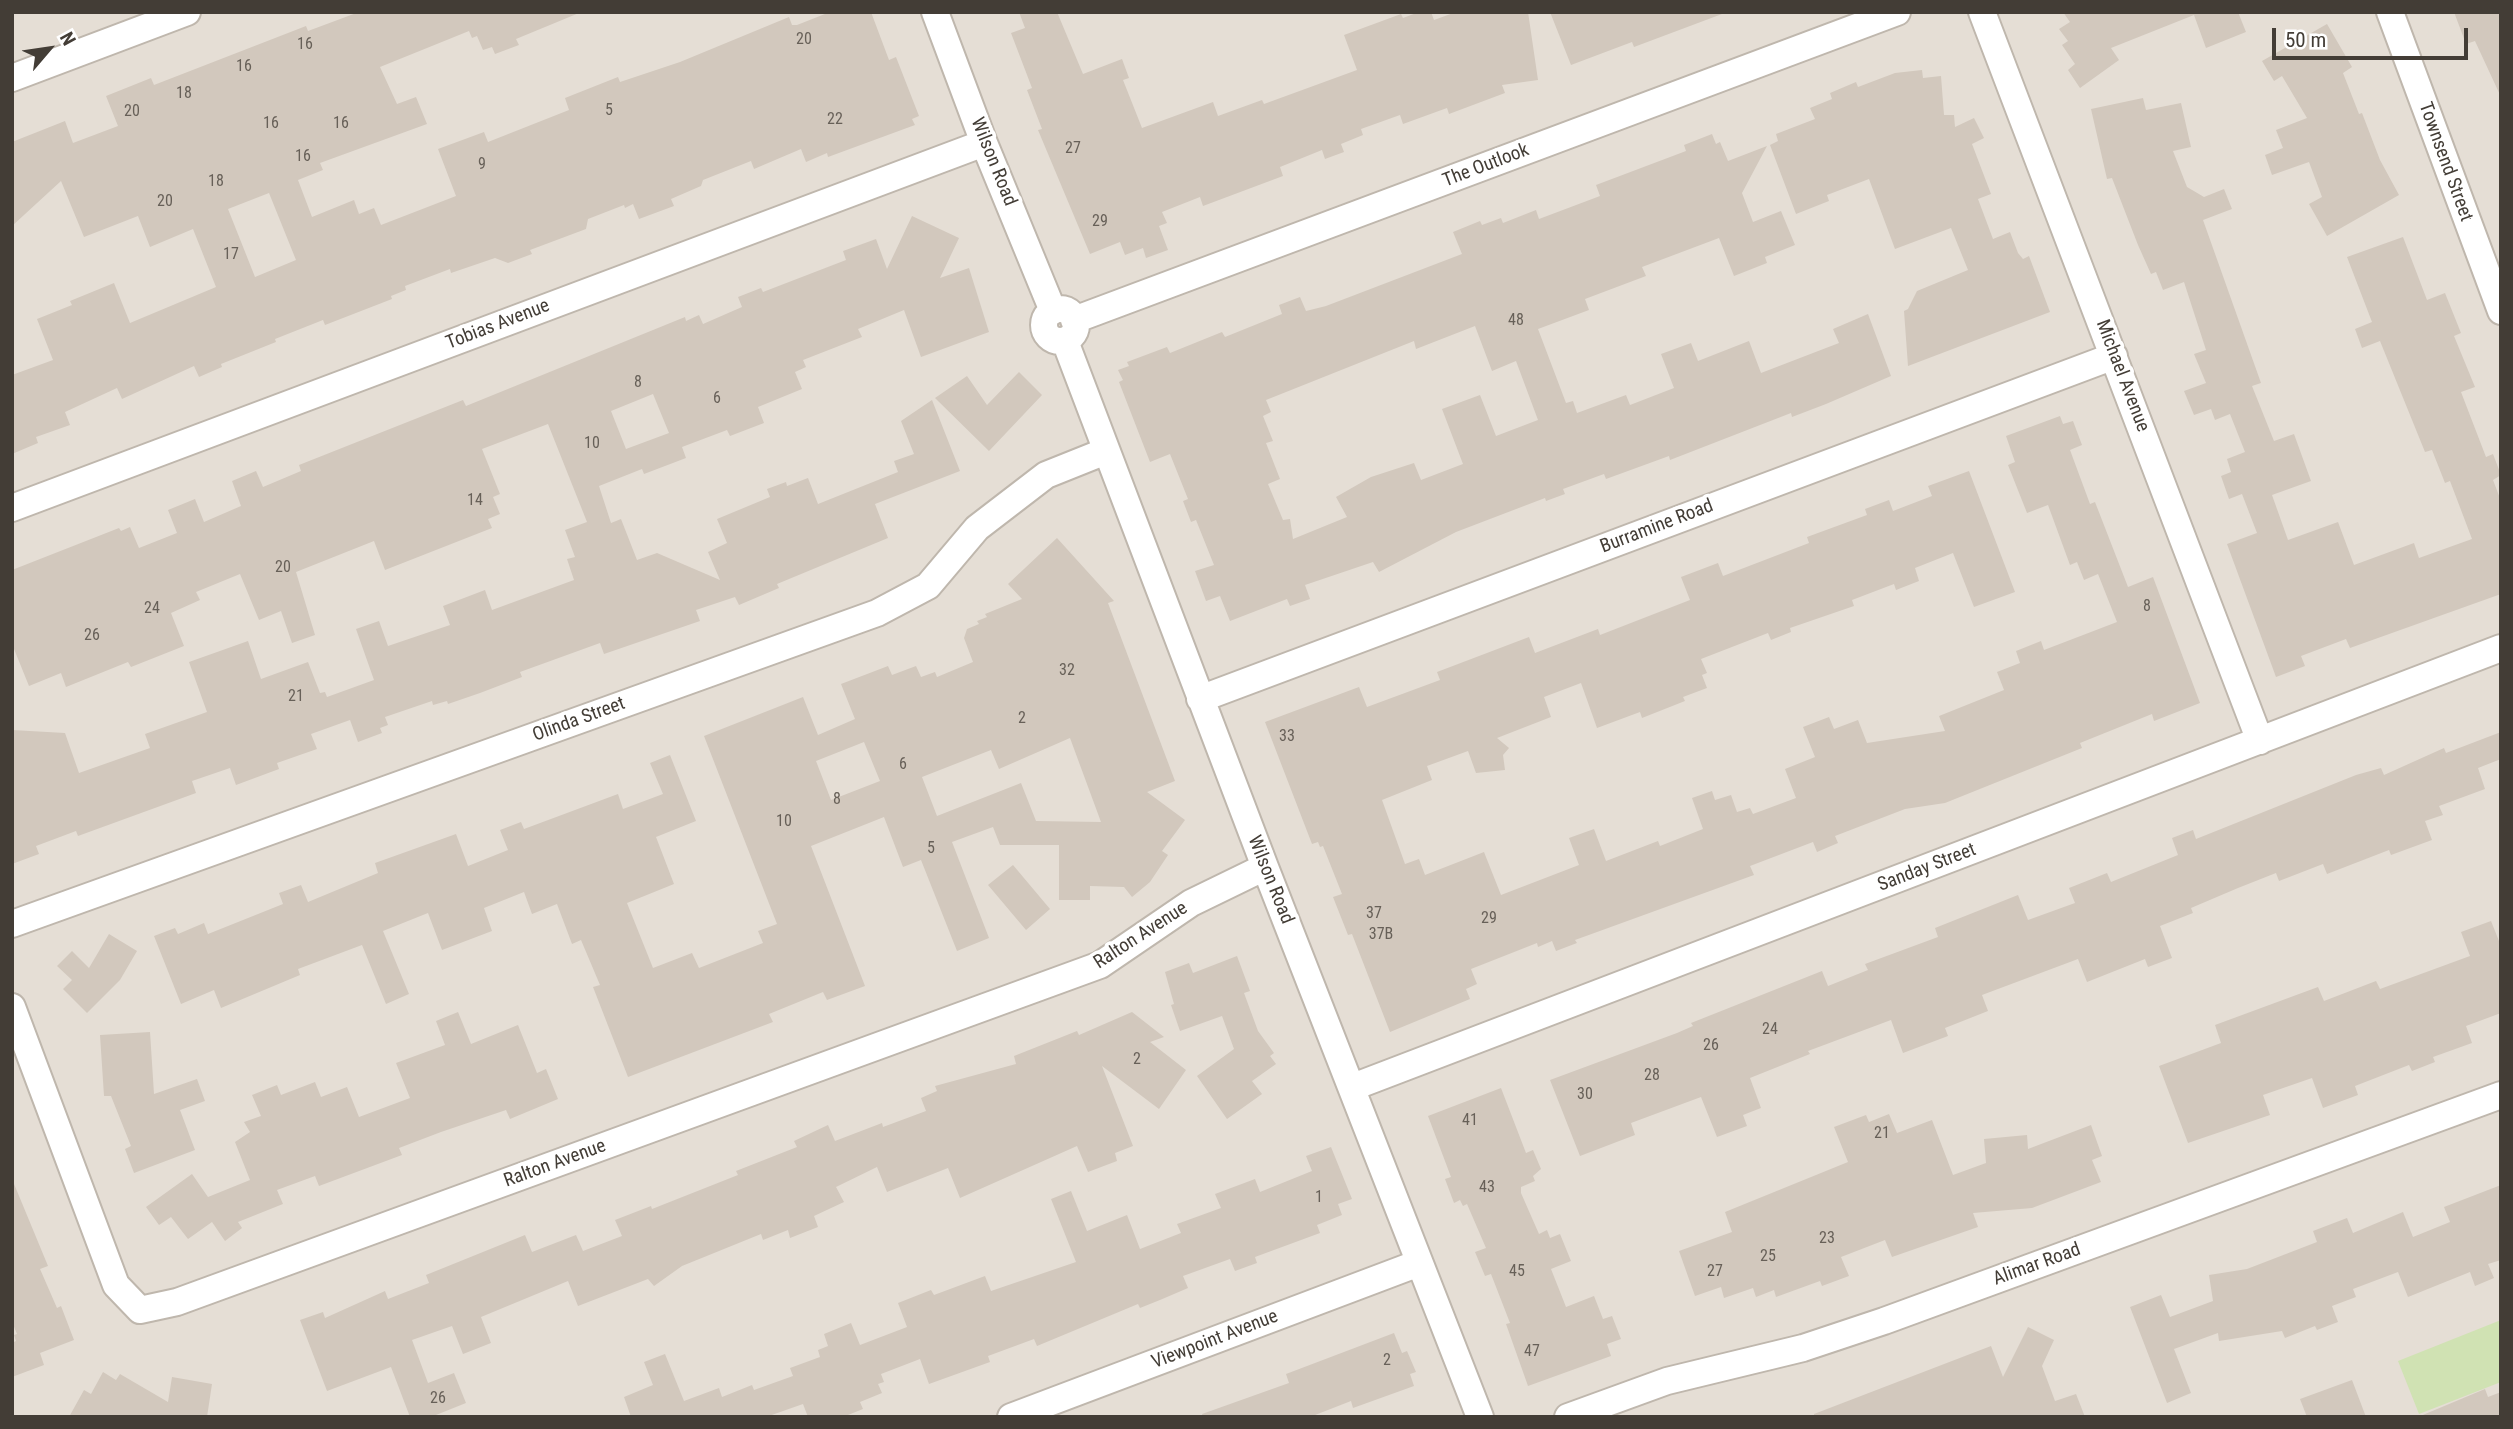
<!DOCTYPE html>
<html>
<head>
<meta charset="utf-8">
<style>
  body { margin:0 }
  #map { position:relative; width:2513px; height:1429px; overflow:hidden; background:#f1ede6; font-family:"Roboto Condensed",sans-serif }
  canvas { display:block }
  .frame { position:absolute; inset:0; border:14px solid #433d36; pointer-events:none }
  .north { position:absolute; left:14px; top:14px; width:70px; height:70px; -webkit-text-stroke:5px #fff; paint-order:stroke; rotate:61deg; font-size:19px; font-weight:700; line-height:28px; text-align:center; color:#433d36 }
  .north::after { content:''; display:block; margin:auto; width:24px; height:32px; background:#433d36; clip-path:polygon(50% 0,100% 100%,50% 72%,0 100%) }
  .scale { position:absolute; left:2272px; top:28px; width:196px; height:32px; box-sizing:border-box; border:4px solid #433d36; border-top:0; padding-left:9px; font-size:21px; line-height:24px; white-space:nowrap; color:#433d36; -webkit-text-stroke:5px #fff; paint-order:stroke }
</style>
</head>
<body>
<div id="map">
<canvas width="2513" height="1429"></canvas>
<div class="frame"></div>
<div class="north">N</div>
<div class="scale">50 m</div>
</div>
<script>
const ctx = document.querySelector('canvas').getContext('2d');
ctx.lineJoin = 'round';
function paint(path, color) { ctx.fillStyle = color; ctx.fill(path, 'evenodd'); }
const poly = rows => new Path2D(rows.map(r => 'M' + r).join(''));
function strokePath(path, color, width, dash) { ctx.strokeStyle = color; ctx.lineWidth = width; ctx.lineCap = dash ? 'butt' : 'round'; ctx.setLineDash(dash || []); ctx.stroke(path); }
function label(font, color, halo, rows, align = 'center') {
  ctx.font = font + ' "Roboto Condensed",sans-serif'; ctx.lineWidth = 7; ctx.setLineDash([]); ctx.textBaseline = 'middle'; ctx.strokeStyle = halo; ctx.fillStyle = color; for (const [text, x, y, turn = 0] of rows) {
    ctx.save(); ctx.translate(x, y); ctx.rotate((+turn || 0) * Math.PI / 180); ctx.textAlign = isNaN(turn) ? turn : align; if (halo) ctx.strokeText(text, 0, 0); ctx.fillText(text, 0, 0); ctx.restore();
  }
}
const residential = poly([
  [12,12,2501,12,2501,1417,12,1417]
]);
const green = poly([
  [2501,1320,2501,1382,2419,1414,2398,1361]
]);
const building = poly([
  [359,12,579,13,516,39,519,45,495,54,492,47,483,50,477,36,472,38,469,31,380,67,397,104,416,97,427,124,320,163,323,170,298,180,312,217,354,200,359,214,374,208,381,225,456,196,438,149,484,132,488,142,569,110,565,98,618,77,620,82,680,62,789,17,792,25,797,25,830,12,871,12,889,60,896,57,919,116,912,119,915,125,828,157,827,153,806,162,801,149,754,169,751,161,703,180,701,186,671,199,674,206,639,219,633,204,625,208,624,205,588,219,586,229,530,250,532,254,508,263,495,258,451,273,450,269,405,286,406,290,391,296,392,299,325,325,323,320,275,339,276,342,221,364,222,367,199,377,194,366,122,399,117,388,65,412,70,425,36,437,38,443,12,454,12,375,53,360,37,319,72,305,70,301,114,283,130,323,216,287,193,229,150,247,138,216,84,237,61,181,12,226,12,142,65,121,73,143,118,126,106,96,151,78,154,85,306,26,308,31],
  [269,193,296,260,255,277,228,209],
  [1019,12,1057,12,1083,74,1122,59,1129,78,1123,80,1142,128,1213,102,1218,116,1262,100,1264,104,1357,70,1344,35,1401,14,1403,18,1419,12,1431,12,1434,20,1456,12,1528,12,1538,80,1502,85,1505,93,1449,114,1447,108,1403,124,1400,115,1361,129,1363,135,1341,144,1344,152,1325,159,1322,150,1280,167,1283,176,1203,206,1200,197,1162,212,1167,223,1159,226,1168,250,1146,258,1143,248,1125,255,1120,242,1090,254,1038,130,1042,129,1027,90,1032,88,1011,33,1025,28],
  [1550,12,1722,12,1722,14,1634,47,1632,42,1571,65],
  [2063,12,2238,12,2246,32,2206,48,2194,15,2111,48,2119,60,2080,88,2068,70,2075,64,2062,45,2068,41,2059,29,2070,22],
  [2454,12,2501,12,2501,97,2475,41,2466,44],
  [2327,24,2352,67,2343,73,2359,114,2362,113,2380,160,2399,195,2327,236,2309,204,2322,197,2309,162,2272,175,2265,155,2283,148,2276,130,2307,118,2282,76,2274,81,2262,61],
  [1922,70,1923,78,1941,76,1944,115,1954,115,1955,127,1974,118,1984,138,1972,144,1991,194,1978,199,1993,239,2010,232,2018,253,2023,259,2029,256,2050,312,1908,366,1904,311,1908,309,1917,291,1968,270,1951,228,1895,249,1869,179,1827,195,1829,201,1796,214,1770,145,1778,141,1776,134,1815,119,1810,108,1832,99,1830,93,1856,82,1858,87,1895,73],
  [2143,98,2146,110,2181,103,2191,147,2173,151,2187,187,2204,197,2224,189,2232,209,2203,220,2261,383,2252,386,2274,441,2294,434,2311,481,2272,495,2288,540,2338,522,2354,565,2414,543,2419,558,2472,539,2450,481,2445,483,2432,450,2425,452,2380,341,2362,348,2355,329,2372,322,2347,257,2403,237,2427,300,2445,293,2461,333,2454,336,2475,387,2461,392,2486,457,2493,454,2501,475,2493,480,2501,501,2501,594,2350,648,2346,639,2301,656,2305,666,2276,677,2227,544,2257,533,2242,494,2229,499,2221,476,2231,472,2227,459,2245,452,2230,414,2215,420,2211,409,2194,415,2184,391,2206,383,2194,354,2206,350,2184,282,2163,290,2156,272,2151,274,2138,245,2112,178,2107,179,2091,109],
  [1712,134,1716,144,1720,142,1728,161,1767,146,1742,193,1753,222,1781,211,1795,245,1765,257,1767,263,1734,276,1719,238,1642,267,1646,276,1585,299,1589,310,1538,329,1566,403,1573,401,1577,413,1626,395,1630,405,1674,388,1661,354,1691,343,1698,361,1749,341,1761,373,1839,343,1833,329,1868,314,1891,376,1826,404,1792,417,1791,413,1670,460,1669,456,1606,479,1604,474,1563,489,1565,494,1546,501,1545,498,1456,532,1379,572,1373,562,1305,585,1310,599,1290,606,1287,599,1230,621,1220,596,1206,601,1195,571,1214,565,1196,520,1191,522,1183,501,1188,499,1170,454,1150,462,1119,382,1123,380,1118,370,1129,366,1127,362,1167,347,1170,353,1222,332,1225,337,1282,314,1279,305,1300,297,1306,311,1326,306,1462,254,1453,232,1480,221,1482,225,1501,218,1503,223,1536,210,1539,219,1600,196,1596,185,1686,151,1684,145],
  [1475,326,1492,371,1516,361,1538,420,1496,436,1480,395,1442,409,1463,464,1421,480,1414,463,1371,477,1336,497,1347,517,1293,539,1290,519,1283,520,1268,484,1280,479,1266,443,1273,441,1263,416,1271,412,1266,400,1414,341,1416,349],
  [912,216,959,238,940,278,969,268,989,332,921,357,904,310,858,329,862,337,803,360,806,367,795,372,802,389,758,407,764,423,730,436,727,430,682,447,686,458,644,474,642,469,599,486,611,523,621,519,637,560,657,553,720,580,708,552,727,543,717,519,770,497,767,489,786,482,787,486,808,478,818,504,898,472,894,461,914,454,901,421,932,400,960,471,875,504,888,538,777,584,779,588,739,605,735,597,696,610,700,621,604,654,600,643,520,672,522,677,480,693,448,704,447,701,433,705,432,701,385,717,388,725,380,728,382,733,358,742,350,720,311,734,317,749,277,763,279,769,236,785,230,768,192,781,196,793,78,836,76,831,36,846,39,854,12,864,12,730,65,733,79,773,150,748,145,734,207,712,189,662,248,641,261,679,308,662,320,693,325,692,327,697,374,680,356,629,379,621,388,646,450,625,443,606,485,590,492,610,574,580,567,559,575,557,565,530,587,522,548,424,482,449,500,494,493,497,500,514,488,519,492,528,385,570,374,541,296,572,315,635,292,643,281,611,259,620,240,574,196,592,200,600,171,613,184,646,131,667,128,662,66,687,61,673,29,686,12,644,12,570,119,528,121,531,130,527,139,548,177,533,168,510,195,499,204,522,241,506,232,481,256,471,263,487,301,471,299,465,463,400,466,406,685,317,686,321,699,315,703,324,742,307,738,297,761,288,763,292,846,260,843,251,876,239,887,269],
  [653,394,669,433,626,449,611,411],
  [1019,372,1042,395,989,451,935,398,967,376,987,405],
  [2060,416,2063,424,2073,421,2082,445,2070,450,2090,504,2095,502,2128,587,2153,577,2200,703,2154,721,2152,714,2080,743,2082,748,1945,803,1905,809,1835,836,1838,843,1817,852,1813,842,1750,866,1754,875,1575,940,1577,943,1556,951,1552,941,1538,947,1537,943,1471,969,1477,984,1466,989,1470,999,1390,1032,1352,934,1348,935,1333,897,1342,894,1323,846,1320,847,1318,842,1312,844,1265,722,1359,687,1367,707,1440,680,1437,672,1529,637,1535,653,1598,629,1600,635,1690,600,1681,577,1718,563,1723,576,1809,543,1807,537,1867,515,1865,509,1889,500,1893,511,1932,496,1928,486,1969,471,2015,592,1974,607,1953,553,1915,568,1919,581,1896,590,1894,584,1852,600,1854,606,1790,628,1791,632,1771,640,1768,633,1701,659,1707,673,1702,675,1707,688,1683,697,1685,701,1642,718,1640,712,1597,728,1581,683,1544,697,1551,717,1497,738,1509,748,1503,755,1505,770,1476,773,1468,751,1427,766,1432,780,1382,800,1405,864,1419,859,1425,875,1484,852,1501,895,1579,865,1569,838,1594,829,1606,861,1658,841,1660,846,1703,829,1692,798,1712,791,1715,800,1731,795,1737,812,1750,808,1753,814,1796,798,1785,769,1815,757,1803,727,1829,717,1834,729,1858,720,1867,743,1945,731,1939,716,2004,690,1997,672,2020,663,2016,651,2041,641,2044,650,2117,622,2098,574,2084,580,2077,562,2070,565,2048,505,2027,513,2008,465,2015,462,2006,436],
  [1057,538,1114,601,1108,603,1175,781,1147,792,1185,820,1162,851,1168,855,1150,882,1132,897,1124,887,1090,886,1090,900,1059,900,1059,845,1000,845,993,827,952,842,989,938,957,951,921,860,903,867,884,817,811,846,865,986,827,1000,823,992,769,1014,773,1022,628,1077,593,987,600,985,581,940,572,944,557,904,532,914,524,892,484,908,492,931,442,950,428,913,383,931,409,994,386,1004,362,945,298,969,300,975,221,1008,214,990,181,1004,154,936,175,928,178,934,204,923,208,934,283,904,279,893,301,885,308,902,378,873,375,863,456,834,468,866,508,850,500,830,521,822,524,829,618,794,623,809,663,794,650,763,670,755,696,821,656,837,674,884,627,903,653,968,692,953,699,968,763,943,758,931,777,924,704,736,803,697,818,735,855,719,841,684,888,666,892,675,916,666,921,677,935,672,937,677,973,662,964,638,967,629,979,624,977,621,987,617,985,614,1022,599,1008,584],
  [1070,738,1101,822,1036,821,1021,783,937,816,922,777,991,750,999,769],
  [864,742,880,781,831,800,816,761],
  [2501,732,2501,759,2478,768,2485,789,2439,806,2443,815,2425,821,2432,840,2391,855,2389,850,2327,874,2323,864,2279,881,2276,873,2238,888,2191,908,2193,913,2160,926,2172,958,2148,967,2145,959,2087,982,2078,959,1982,995,1988,1011,1945,1028,1948,1036,1903,1053,1891,1020,1808,1051,1810,1054,1750,1078,1761,1108,1743,1115,1747,1126,1717,1137,1701,1097,1631,1123,1635,1135,1580,1156,1550,1080,1677,1033,1693,1026,1691,1023,1822,971,1828,986,1868,970,1865,964,1938,937,1935,928,2018,895,2028,920,2075,903,2069,888,2107,873,2111,882,2178,855,2172,838,2193,830,2196,839,2356,775,2381,768,2384,775,2444,748,2446,753],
  [1013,865,1050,909,1026,930,988,885],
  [2491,921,2501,946,2501,1013,2466,1026,2472,1043,2433,1057,2435,1062,2412,1071,2409,1065,2355,1086,2358,1095,2323,1108,2312,1078,2263,1095,2270,1115,2188,1143,2159,1066,2221,1043,2215,1025,2318,987,2324,1001,2376,981,2380,989,2470,956,2461,932],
  [109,934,137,951,120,980,87,1013,63,989,72,980,57,966,72,951,89,968],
  [1237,956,1250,991,1244,993,1258,1031,1274,1053,1270,1056,1276,1064,1252,1081,1262,1094,1227,1119,1197,1076,1234,1049,1222,1016,1180,1031,1171,1005,1174,1004,1165,972,1189,963,1193,973],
  [458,1012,471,1044,518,1025,537,1073,546,1069,558,1099,510,1119,506,1110,441,1132,399,1148,402,1155,319,1186,315,1176,277,1190,283,1204,238,1222,242,1228,225,1241,212,1222,188,1239,171,1217,159,1225,146,1207,192,1174,208,1197,250,1180,235,1142,250,1132,244,1122,261,1116,252,1095,277,1085,281,1095,315,1082,321,1097,347,1087,359,1117,410,1098,396,1063,445,1045,436,1021],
  [1132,1012,1164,1037,1150,1042,1186,1070,1159,1109,1102,1066,1133,1146,1115,1153,1117,1161,1088,1172,1077,1146,960,1198,948,1168,887,1192,877,1167,836,1187,844,1202,814,1216,818,1227,790,1238,788,1230,763,1240,761,1234,682,1266,654,1286,648,1279,578,1306,568,1281,481,1317,491,1343,463,1354,452,1326,412,1340,428,1383,454,1373,466,1403,431,1417,410,1417,391,1367,327,1391,300,1320,323,1312,325,1318,385,1291,388,1299,429,1283,426,1275,525,1235,532,1252,576,1235,583,1251,622,1236,615,1220,651,1206,652,1209,738,1175,736,1171,797,1147,794,1141,828,1125,835,1141,882,1123,883,1127,926,1111,921,1098,937,1091,935,1086,1016,1064,1014,1056,1077,1031,1079,1035],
  [150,1032,154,1094,197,1079,205,1101,180,1110,195,1150,134,1173,125,1149,131,1146,111,1096,104,1096,100,1035],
  [1501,1088,1526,1153,1533,1150,1541,1169,1533,1176,1535,1181,1521,1187,1521,1193,1539,1234,1547,1230,1550,1238,1560,1234,1571,1261,1551,1269,1566,1307,1594,1296,1603,1319,1612,1316,1621,1339,1607,1344,1611,1356,1528,1386,1506,1324,1510,1323,1491,1274,1485,1276,1475,1252,1486,1248,1467,1204,1463,1206,1460,1200,1454,1203,1445,1179,1451,1177,1428,1116],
  [1889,1114,1897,1133,1932,1120,1953,1175,1986,1163,1984,1139,2027,1135,2028,1149,2091,1125,2102,1156,2092,1160,2101,1182,2032,1208,1973,1213,1978,1227,1892,1257,1885,1240,1841,1257,1849,1276,1822,1286,1820,1281,1776,1297,1774,1290,1756,1297,1753,1288,1724,1298,1721,1287,1695,1296,1679,1251,1732,1232,1725,1212,1848,1162,1834,1127,1866,1115,1869,1122],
  [1331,1147,1352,1199,1338,1204,1342,1215,1317,1225,1320,1233,1255,1257,1257,1263,1235,1271,1230,1259,1183,1276,1188,1288,1160,1300,1140,1308,1138,1304,1037,1346,1034,1339,988,1356,990,1362,929,1384,920,1359,881,1374,884,1382,878,1384,882,1393,860,1402,863,1409,843,1417,808,1417,803,1404,766,1417,631,1417,624,1397,653,1385,644,1362,665,1354,684,1401,719,1388,722,1397,752,1385,754,1390,793,1376,790,1368,820,1357,818,1350,828,1346,824,1334,851,1323,860,1345,907,1327,898,1303,931,1290,934,1295,985,1276,991,1291,1076,1262,1051,1199,1071,1191,1087,1231,1127,1215,1140,1249,1181,1233,1177,1224,1221,1208,1215,1194,1255,1179,1260,1192,1312,1171,1306,1156],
  [12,1179,48,1266,40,1269,57,1308,61,1306,74,1340,40,1353,44,1365,12,1377,12,1343,16,1341,14,1335,17,1334,12,1322],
  [2501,1185,2501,1260,2488,1264,2494,1278,2475,1286,2470,1272,2408,1297,2398,1272,2353,1289,2356,1297,2332,1306,2338,1322,2317,1330,2315,1326,2285,1338,2282,1331,2219,1341,2218,1333,2174,1349,2191,1393,2167,1403,2130,1307,2161,1295,2170,1317,2213,1301,2209,1275,2247,1269,2317,1242,2313,1231,2347,1218,2353,1233,2403,1212,2413,1237,2450,1222,2444,1207],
  [2028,1327,2054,1340,2042,1366,2055,1401,2076,1394,2085,1417,1814,1417,1814,1414,1991,1346,2003,1377],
  [1394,1333,1402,1353,1407,1351,1416,1372,1410,1374,1414,1386,1353,1408,1351,1401,1310,1417,1203,1417,1202,1414,1289,1383,1286,1374],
  [103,1372,116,1380,120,1374,168,1402,172,1377,212,1384,207,1417,69,1417,84,1390,91,1394],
  [2352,1380,2366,1417,2307,1417,2300,1399],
  [2485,1389,2488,1397,2501,1392,2501,1417,2418,1417]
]);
const street = poly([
  [935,12,984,143,1053,311],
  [1982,12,2260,741],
  [2390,12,2501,311],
  [12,78,187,12],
  '1044 325a16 16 0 1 1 32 0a16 16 0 1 1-32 0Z',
  [1074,320,1897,12],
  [1065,341,1265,867,1480,1417],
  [12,508,984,143],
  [1200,699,2114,356],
  [12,924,877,613,928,586,977,528,1046,475,1106,451],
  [12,1007,116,1285,140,1310,177,1302,1100,965,1191,903,1265,867],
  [1353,1087,2501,648],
  [1011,1417,1419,1263],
  [1568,1417,1667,1381,1803,1348,1884,1321,2501,1095]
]);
const numberNames = [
  ["20",804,40],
  ["16",305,45],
  ["16",244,67],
  ["18",184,94],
  ["5",609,111],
  ["20",132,112],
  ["22",835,120],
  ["16",271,124],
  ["16",341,124],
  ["27",1073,149],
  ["16",303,157],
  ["9",482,165],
  ["18",216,182],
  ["20",165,202],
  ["29",1100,222],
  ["17",231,255],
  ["48",1516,321],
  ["8",638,383],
  ["6",717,399],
  ["10",592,444],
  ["14",475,501],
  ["20",283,568],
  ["8",2147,607],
  ["24",152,609],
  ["26",92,636],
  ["32",1067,671],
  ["21",296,697],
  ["2",1022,719],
  ["33",1287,737],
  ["6",903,765],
  ["8",837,800],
  ["10",784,822],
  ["5",931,849],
  ["37",1374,914],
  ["29",1489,919],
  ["37B",1381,935],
  ["24",1770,1030],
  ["26",1711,1046],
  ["2",1137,1060],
  ["28",1652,1076],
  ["30",1585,1095],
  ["41",1470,1121],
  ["21",1882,1134],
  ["43",1487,1188],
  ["1",1319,1198],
  ["23",1827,1239],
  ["25",1768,1257],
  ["45",1517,1272],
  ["27",1715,1272],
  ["47",1532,1352],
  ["2",1387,1361],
  ["26",438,1399]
];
const streetNames = [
  ["Wilson Road",993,162,68],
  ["Townsend Street",2445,162,70],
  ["The Outlook",1486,166,-21],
  ["Tobias Avenue",498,325,-21],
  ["Michael Avenue",2122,376,69],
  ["Burramine Road",1657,527,-21],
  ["Olinda Street",579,720,-20],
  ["Sanday Street",1927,868,-21],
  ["Wilson Road",1270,880,68],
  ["Ralton Avenue",1141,936,-33],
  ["Ralton Avenue",555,1164,-20],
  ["Alimar Road",2037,1265,-20],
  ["Viewpoint Avenue",1215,1340,-21]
];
paint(residential, '#e5ded5');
paint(green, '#d0e2b3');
paint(building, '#d2c8bd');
strokePath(street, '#bfb7ad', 30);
strokePath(street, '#fff', 26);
label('16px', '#676058', null, numberNames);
label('19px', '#433d36', '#fff', streetNames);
</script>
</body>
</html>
